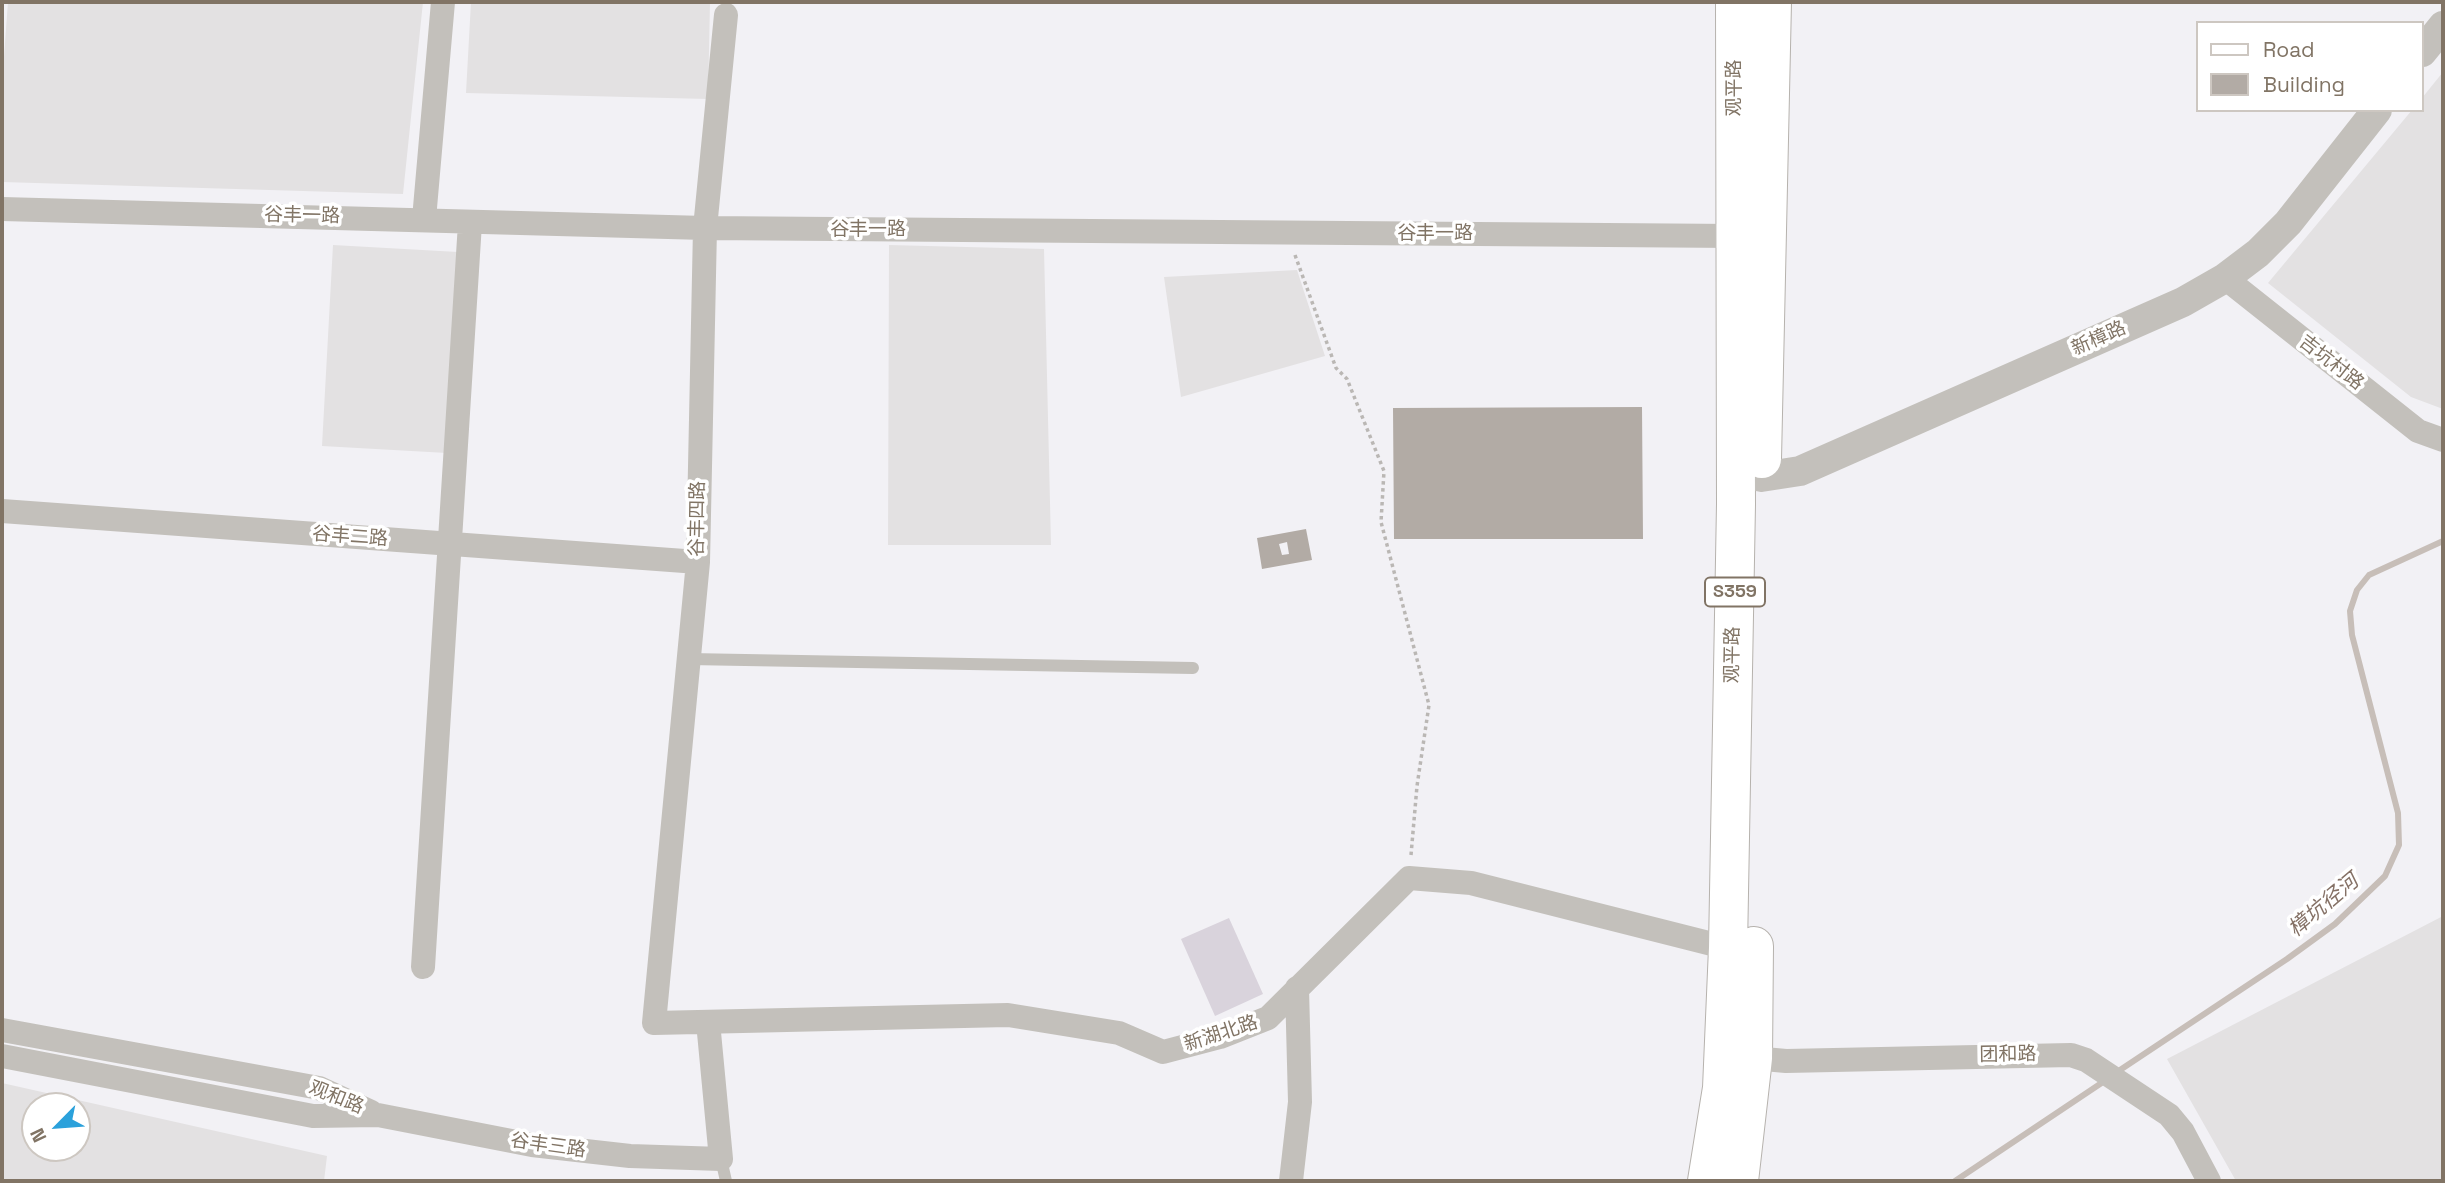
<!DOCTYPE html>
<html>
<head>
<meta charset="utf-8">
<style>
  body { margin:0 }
  #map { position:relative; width:2445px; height:1183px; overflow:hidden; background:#f2f1f5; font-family:"Space Grotesk",sans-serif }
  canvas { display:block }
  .frame { position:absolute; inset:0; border:4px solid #817465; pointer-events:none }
  .legend { position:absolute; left:2196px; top:21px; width:228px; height:91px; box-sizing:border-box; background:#fff; border:2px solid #cdc7c1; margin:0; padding:9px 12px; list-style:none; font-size:21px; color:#817465 }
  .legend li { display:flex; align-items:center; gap:14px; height:35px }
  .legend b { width:35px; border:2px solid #cdc7c1 }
  .north { position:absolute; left:21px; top:1092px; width:70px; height:70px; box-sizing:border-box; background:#fff; border:2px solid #cdc7c1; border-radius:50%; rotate:245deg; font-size:19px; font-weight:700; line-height:28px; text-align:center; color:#817465 }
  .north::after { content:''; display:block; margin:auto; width:24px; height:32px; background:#2ba1db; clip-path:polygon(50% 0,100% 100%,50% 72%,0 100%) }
</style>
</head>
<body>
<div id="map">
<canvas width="2445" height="1183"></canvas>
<div class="frame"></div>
<ul class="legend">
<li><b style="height:9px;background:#fff"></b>Road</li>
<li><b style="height:19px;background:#b2aba5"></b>Building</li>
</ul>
<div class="north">N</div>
</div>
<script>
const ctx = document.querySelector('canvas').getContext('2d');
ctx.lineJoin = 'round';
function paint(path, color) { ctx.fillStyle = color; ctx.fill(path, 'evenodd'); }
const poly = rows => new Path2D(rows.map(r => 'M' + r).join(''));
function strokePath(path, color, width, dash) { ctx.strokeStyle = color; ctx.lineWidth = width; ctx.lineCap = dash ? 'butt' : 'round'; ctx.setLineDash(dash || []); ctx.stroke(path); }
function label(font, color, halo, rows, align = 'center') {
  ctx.font = font + ' "Space Grotesk","Noto Sans SC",sans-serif'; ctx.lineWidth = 7; ctx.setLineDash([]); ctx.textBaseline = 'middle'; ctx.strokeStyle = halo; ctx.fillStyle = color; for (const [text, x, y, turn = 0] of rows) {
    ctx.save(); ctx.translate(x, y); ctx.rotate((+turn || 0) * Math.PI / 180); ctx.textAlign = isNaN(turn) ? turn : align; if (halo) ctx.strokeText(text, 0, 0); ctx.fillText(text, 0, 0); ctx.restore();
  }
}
const built = poly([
  [8,2,423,2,403,194,2,182,2,83],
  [471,2,710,2,708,99,466,93],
  [2443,72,2443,409,2411,397,2268,283,2412,110,2422,110,2422,98],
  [333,245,458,252,447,453,322,446],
  [889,245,1044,249,1051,545,888,545],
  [1297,270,1325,356,1181,397,1164,277],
  [2443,916,2443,1181,2236,1181,2167,1059],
  [2,1083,327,1156,324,1181,2,1181],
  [77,1106,77,1148,35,1148,35,1106]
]);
const green = poly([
  [1229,918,1263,994,1215,1016,1181,939]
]);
const stream = poly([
  [2117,1072,2287,959,2335,924,2385,876,2399,845,2398,813,2352,635,2350,611,2357,590,2369,575,2443,541],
  [1955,1181,2106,1080]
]);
const building = poly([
  [1642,407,1643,539,1394,539,1393,408],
  [1306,529,1312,560,1262,569,1257,538],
  [1287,542,1289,554,1282,555,1279,544]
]);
const path = poly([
  [1295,255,1336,368,1347,379,1384,471,1381,522,1429,705,1417,786,1411,855]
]);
const service = poly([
  [689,659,1193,668],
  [721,1159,726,1181]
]);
const minor = poly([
  [726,15,705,228,698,562,654,1023,1008,1015,1119,1033,1163,1052,1220,1037,1268,1018,1409,878,1471,883,1728,948],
  [2,209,705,228,1735,236],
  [424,219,443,2],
  [2225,278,2418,431,2443,440],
  [2,511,698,562],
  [423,967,470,223],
  [2,1030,319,1088,371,1112],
  [2,1056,313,1116,378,1115,532,1145,630,1156,721,1159,708,1022],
  [1753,1058,1786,1061,2071,1055,2086,1060,2169,1115,2183,1132,2209,1181],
  [1291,1181,1300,1102,1297,988]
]);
const tertiary = poly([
  [2422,52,2443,26],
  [1761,477,1800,471,2183,302,2225,278,2258,253,2288,223,2377,110]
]);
const primary = poly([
  [1762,459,1772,2],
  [1707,1181,1722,1088,1728,948,1736,504,1735,2],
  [1739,1181,1753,1058,1754,946]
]);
const shields = [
  [1735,592,60]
];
const shieldNames = [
  ["S359",1735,592]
];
const streetNames = [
  ["观平路",1735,88,-90],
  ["谷丰一路",302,216,1],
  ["谷丰一路",868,230],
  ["谷丰一路",1435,234],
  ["新樟路",2099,339,-24],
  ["吉坑村路",2331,363,38],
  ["谷丰四路",698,519,-89],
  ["谷丰二路",350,537,4],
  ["观平路",1733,655,-89],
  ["新湖北路",1221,1034,-18],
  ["团和路",2008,1055,-1],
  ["观和路",336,1098,22],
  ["谷丰三路",548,1146,8]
];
const waterNames = [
  ["樟坑径河",2324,906,-40]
];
paint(built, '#e3e1e2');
paint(green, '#d9d3dc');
strokePath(stream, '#c7beb8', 6);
paint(building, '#b2aba5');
strokePath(primary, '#b6b2ad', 40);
strokePath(path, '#bab7b4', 3.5, [3.5, 3.5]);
strokePath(service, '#c3c0bb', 12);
strokePath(minor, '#c3c0bb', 24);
strokePath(tertiary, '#c3c0bb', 30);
strokePath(primary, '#fff', 38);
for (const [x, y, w] of shields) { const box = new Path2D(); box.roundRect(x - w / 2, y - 14.5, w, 29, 5); ctx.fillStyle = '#fff'; ctx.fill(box); strokePath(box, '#817465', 2); }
label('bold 18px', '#817465', null, shieldNames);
label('19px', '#817465', '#fff', streetNames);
label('italic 21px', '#857166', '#fff', waterNames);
</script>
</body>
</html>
